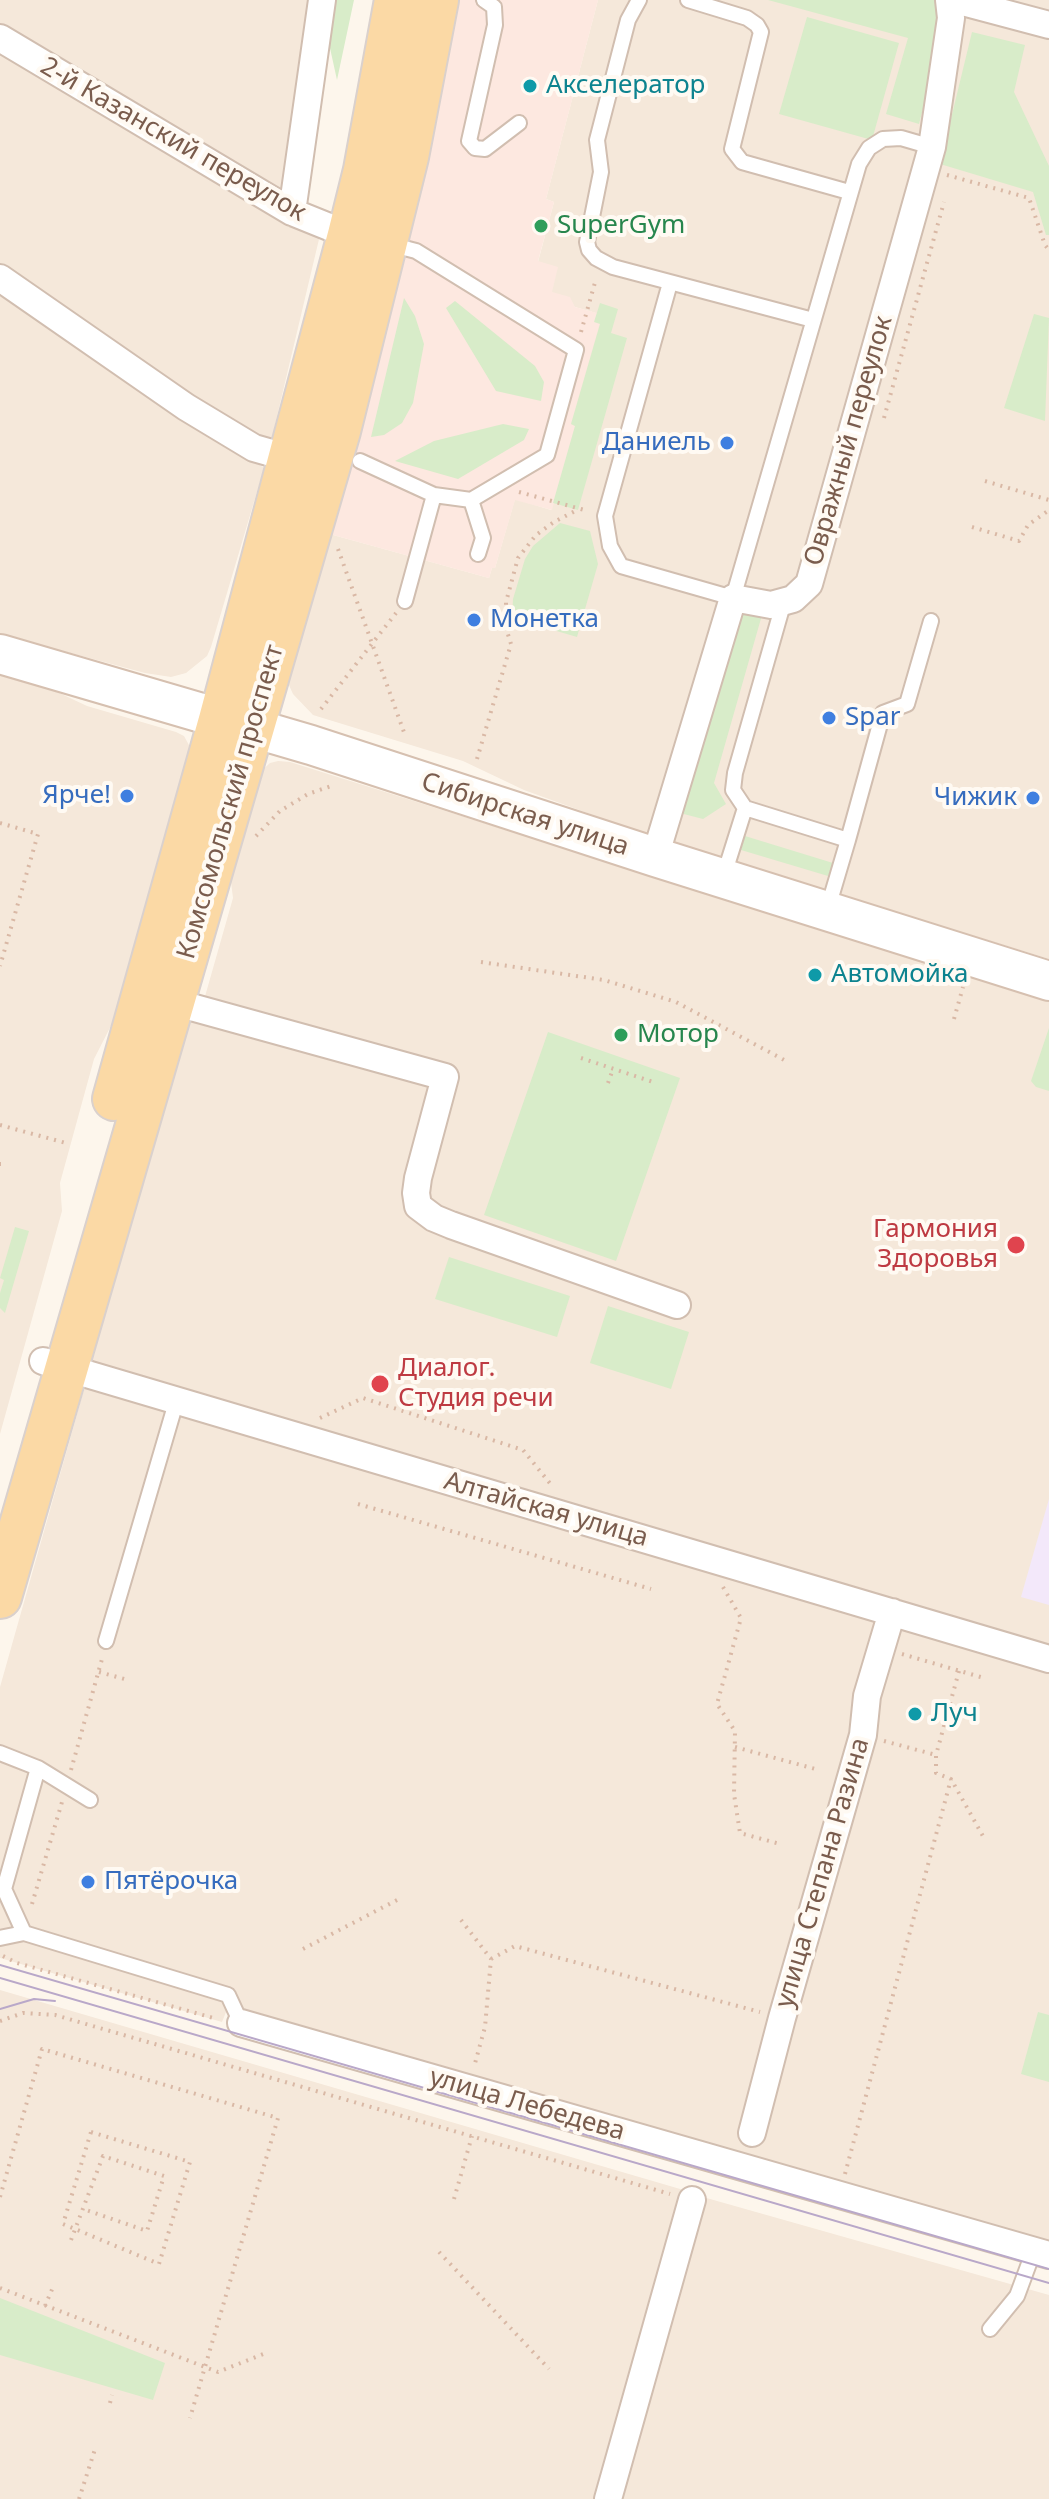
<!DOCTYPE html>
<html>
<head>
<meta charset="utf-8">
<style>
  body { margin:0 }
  canvas { display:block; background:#fdf6ec }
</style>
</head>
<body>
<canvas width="1049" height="2499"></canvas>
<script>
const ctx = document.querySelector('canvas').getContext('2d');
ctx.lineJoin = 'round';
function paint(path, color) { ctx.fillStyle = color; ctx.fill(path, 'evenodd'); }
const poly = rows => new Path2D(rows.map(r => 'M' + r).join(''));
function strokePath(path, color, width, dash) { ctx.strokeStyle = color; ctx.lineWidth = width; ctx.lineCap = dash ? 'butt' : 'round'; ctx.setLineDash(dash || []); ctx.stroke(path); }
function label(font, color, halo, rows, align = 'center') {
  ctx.font = font + ' "Noto Sans",sans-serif'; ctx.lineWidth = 8; ctx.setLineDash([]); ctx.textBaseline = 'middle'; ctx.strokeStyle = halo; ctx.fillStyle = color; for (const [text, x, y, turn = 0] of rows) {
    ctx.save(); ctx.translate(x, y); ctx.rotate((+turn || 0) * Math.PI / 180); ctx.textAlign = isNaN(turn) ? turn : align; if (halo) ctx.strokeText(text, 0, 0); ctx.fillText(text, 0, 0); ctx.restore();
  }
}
const residential = poly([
  [0,0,314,0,287,197,0,27],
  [598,0,1049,0,1049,959,659,839,524,790,463,761,313,715,293,694,288,683,289,673,326,533,489,578,492,568,495,568,515,499,551,510,596,313,575,307,552,292,538,262,554,202,546,199],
  [0,49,320,235,269,450,0,265],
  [0,286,264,468,211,647,207,656,186,673,171,677,145,673,0,634],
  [0,671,36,682,87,706,176,732,184,736,190,747,118,1012,94,1059,60,1183,62,1211,0,1434],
  [278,761,290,762,1049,1001,1049,2246,226,2012,222,2022,0,1958,0,1687,187,1025,202,1007,233,898,230,874,259,773,270,763],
  [0,1990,687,2191,599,2499,0,2499],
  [703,2197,1049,2295,1049,2499,617,2499]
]);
const commercial = poly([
  [456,0,598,0,546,199,554,202,538,261,558,267,552,292,570,297,575,307,597,313,595,321,600,323,571,424,575,426,552,510,515,500,495,568,492,568,489,578,326,533]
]);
const education = poly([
  [1049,1499,1049,1605,1021,1597]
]);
const green = poly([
  [334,0,354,0,337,80,328,39],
  [768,0,940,0,946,19,919,124,886,114,908,38],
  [807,17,899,43,872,140,779,114],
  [972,32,1025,45,1014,92,1049,166,1049,235,1046,235,1033,192,940,164],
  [404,298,415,316,424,344,413,403,402,423,384,435,371,437],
  [455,301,535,366,544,382,541,401,496,391,446,308],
  [600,303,618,309,611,333,627,338,578,510,553,503,575,426,571,424,600,324,594,322],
  [1034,314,1049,318,1045,421,1004,408],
  [503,424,529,429,524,440,458,479,395,461,434,441],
  [560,523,590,531,598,564,577,637,512,618,513,599,525,559,533,546],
  [734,608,762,615,714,783,726,804,703,819,676,812],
  [745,836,833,863,828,876,741,850],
  [1049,1028,1049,1091,1036,1087,1031,1081],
  [548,1032,680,1078,616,1261,484,1215],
  [15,1227,29,1231,5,1313,0,1308,0,1293,4,1280,0,1278],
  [449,1257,570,1296,557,1337,435,1299],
  [608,1306,689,1332,671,1389,590,1363],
  [1038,2012,1049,2015,1049,2082,1021,2074],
  [0,2298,165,2363,153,2400,0,2355]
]);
const path = poly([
  [947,175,1029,198,1045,245,1049,250],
  [581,332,596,279],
  [884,418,944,202],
  [985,481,1049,500],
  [519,492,588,511],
  [972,527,1019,541,1028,525,1049,510],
  [338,549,405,735],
  [321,709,396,613],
  [477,759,511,644,506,628,506,602,518,558,536,535,554,522,579,509],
  [0,823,38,834,0,966],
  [256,836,280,811,308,794,334,785],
  [481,962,604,980,676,1002,786,1061],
  [954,1019,963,987],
  [581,1058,653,1082],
  [608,1083,613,1069],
  [0,1125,66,1143],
  [0,1164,1,1164],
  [320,1418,363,1398,523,1450,553,1487],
  [358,1504,651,1589],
  [723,1587,741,1618,717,1704,735,1731,734,1794,740,1833,780,1844],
  [902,1654,984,1678],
  [959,1671,936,1755,936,1773,951,1779,984,1838],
  [99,1672,128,1680],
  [884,1741,936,1755],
  [735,1747,819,1770],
  [71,1770,102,1659],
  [32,1904,62,1802],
  [461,1920,491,1959,485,2027,474,2067],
  [303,1949,397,1900],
  [3,1956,17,1963,217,2019],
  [491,1959,515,1946,760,2012],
  [0,2021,23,2013,55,2015,670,2194],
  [91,2132,190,2162,159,2264,63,2224,91,2132],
  [845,2174,951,1779],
  [0,2197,42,2049,278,2118,190,2418],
  [454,2199,472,2136],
  [71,2240,103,2156,164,2176,147,2231,83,2209],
  [439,2252,549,2369],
  [0,2288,218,2372,266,2353],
  [45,2306,53,2287],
  [110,2403,112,2395],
  [79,2499,96,2446]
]);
const service = poly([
  [484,0,494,7,495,25,469,141,475,148,485,149,519,123],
  [639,0,628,20,597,140,601,172,587,242,589,250,596,258,613,267,813,320],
  [688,0,747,18,757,25,761,32,732,149,742,162,849,192],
  [670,283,605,516,610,546,621,566,733,598,859,164,869,148,883,139,901,138,932,147],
  [360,461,434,495,471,500,547,455,576,350,416,251,389,244],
  [471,500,483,538,478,554],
  [405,601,434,495],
  [745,808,733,790,735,773,784,601],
  [848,840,883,713,907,704,931,621],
  [723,878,745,808,848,840,827,911],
  [106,1641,177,1399],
  [0,1753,38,1768,90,1800],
  [24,1933,4,1889,38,1768],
  [0,1938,24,1933,228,1995,241,2023],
  [990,2329,1017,2296,1034,2250]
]);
const minor = poly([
  [955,0,1049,25],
  [0,38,292,212,349,235],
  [292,212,322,0],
  [0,278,186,407,254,448,289,458],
  [655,857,733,598,771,605,793,599,809,584,932,147,951,18,949,0],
  [173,1002,445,1077,418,1178,416,1193,418,1206,434,1218,451,1225,677,1305],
  [43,1361,1049,1659],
  [241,2023,1049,2255],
  [752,2133,782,2018,863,1735,867,1696,892,1612],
  [608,2499,692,2200]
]);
const secondary = poly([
  [0,654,311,745,655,857,1049,981]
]);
const primary = poly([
  [114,1099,220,720,349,235,365,170,396,0],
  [0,1597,339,431,407,157,437,0]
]);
const tram = poly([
  [0,1965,1049,2269],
  [0,1978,1049,2283],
  [0,2009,34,1999,55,2001]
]);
const markers = [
  [530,86,8,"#0f9aa8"],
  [541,226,8,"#2e9e5b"],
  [727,443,8,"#3f7fe0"],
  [474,620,8,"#3f7fe0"],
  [829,718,8,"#3f7fe0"],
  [127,796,8,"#3f7fe0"],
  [1033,798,8,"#3f7fe0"],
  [815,975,8,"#0f9aa8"],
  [621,1035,8,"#2e9e5b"],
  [1016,1245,10,"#e0444e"],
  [380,1384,10,"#e0444e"],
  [915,1714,8,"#0f9aa8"],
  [88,1882,8,"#3f7fe0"]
];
const cultureNames = [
  ["Акселератор",546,86],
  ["Автомойка",831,975],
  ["Луч",931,1714]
];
const streetNames = [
  ["2-й Казанский переулок",173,140,30],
  ["Овражный переулок",849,441,-74],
  ["Комсомольский проспект",231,802,-74],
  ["Сибирская улица",525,815,18],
  ["Алтайская улица",546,1510,16],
  ["улица Степана Разина",823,1873,-74],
  ["улица Лебедева",527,2105,16]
];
const leisureNames = [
  ["SuperGym",557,226],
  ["Мотор",637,1035]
];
const shopNames = [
  ["Даниель",711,443],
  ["Монетка",490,620,"left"],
  ["Spar",845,718,"left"],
  ["Ярче!",111,796],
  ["Чижик",1017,798],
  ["Пятёрочка",104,1882,"left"]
];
const healthNames = [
  ["Гармония",998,1230],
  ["Здоровья",998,1260],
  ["Диалог.",398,1369,"left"],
  ["Студия речи",398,1399,"left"]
];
paint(residential, '#f5e8da');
paint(commercial, '#fde8e0');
paint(education, '#f3e8fa');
paint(green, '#d8ecc9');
strokePath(service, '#d1beb0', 18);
strokePath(minor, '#d1beb0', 30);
strokePath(secondary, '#d6c0b0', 42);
strokePath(primary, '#dad1cd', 46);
strokePath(path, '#d9b8a5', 4, [2, 6]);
strokePath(service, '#fff', 14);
strokePath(minor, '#fff', 26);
strokePath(secondary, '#fff', 38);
strokePath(primary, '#fbd9a5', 42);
strokePath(tram, '#b9a8c9', 2);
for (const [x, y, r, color] of markers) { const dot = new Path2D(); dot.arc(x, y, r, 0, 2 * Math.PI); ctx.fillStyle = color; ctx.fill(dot); strokePath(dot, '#fffaf3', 3); }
label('26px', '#0d838f', '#fffaf3', cultureNames, 'left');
label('26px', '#7a5c4d', '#fffaf3', streetNames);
label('26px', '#27864d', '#fffaf3', leisureNames, 'left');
label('26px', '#366cbe', '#fffaf3', shopNames, 'right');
label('26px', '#be3a42', '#fffaf3', healthNames, 'right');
</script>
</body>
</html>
